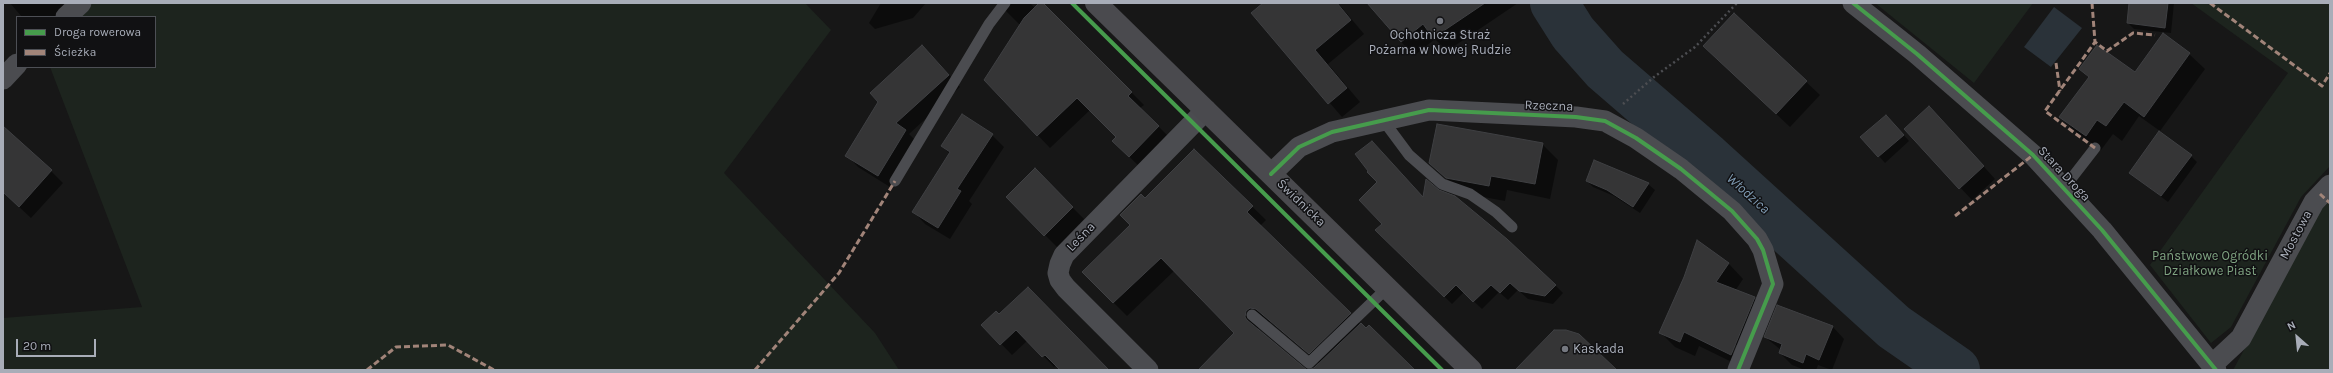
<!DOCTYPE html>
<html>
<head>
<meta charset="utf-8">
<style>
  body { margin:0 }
  #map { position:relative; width:2333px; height:373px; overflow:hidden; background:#171717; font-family:Karla,sans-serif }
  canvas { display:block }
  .frame { position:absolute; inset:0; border:4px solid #a8adb8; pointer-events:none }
  .legend { position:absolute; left:16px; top:16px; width:140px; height:52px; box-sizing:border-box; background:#111113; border:1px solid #4d4f55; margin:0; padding:5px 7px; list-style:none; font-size:12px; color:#a8adb8 }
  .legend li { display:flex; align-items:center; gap:8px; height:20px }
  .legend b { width:20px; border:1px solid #4d4f55 }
  .north { position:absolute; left:2277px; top:317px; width:40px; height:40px; -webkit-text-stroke:3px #111113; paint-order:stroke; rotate:333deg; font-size:11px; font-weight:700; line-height:16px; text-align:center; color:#a8adb8 }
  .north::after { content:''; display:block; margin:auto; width:14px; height:18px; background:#a8adb8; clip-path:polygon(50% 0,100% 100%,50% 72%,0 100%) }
  .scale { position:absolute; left:16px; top:339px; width:80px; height:18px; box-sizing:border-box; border:2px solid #a8adb8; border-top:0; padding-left:5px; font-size:12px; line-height:14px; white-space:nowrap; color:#a8adb8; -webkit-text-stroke:3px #111113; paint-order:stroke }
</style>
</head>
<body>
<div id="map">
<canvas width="2333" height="373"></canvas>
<div class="frame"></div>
<ul class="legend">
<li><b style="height:5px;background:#469c4c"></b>Droga rowerowa</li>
<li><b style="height:5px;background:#a18479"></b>Ścieżka</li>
</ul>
<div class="north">N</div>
<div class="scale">20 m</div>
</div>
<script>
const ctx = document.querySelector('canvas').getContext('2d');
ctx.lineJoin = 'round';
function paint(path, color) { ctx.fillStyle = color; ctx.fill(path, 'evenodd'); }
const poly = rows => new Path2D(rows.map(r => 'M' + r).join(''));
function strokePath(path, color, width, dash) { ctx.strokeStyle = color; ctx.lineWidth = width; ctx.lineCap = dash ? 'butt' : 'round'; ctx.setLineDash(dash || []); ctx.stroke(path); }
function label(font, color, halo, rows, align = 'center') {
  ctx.font = font + ' Karla,sans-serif'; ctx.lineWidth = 3; ctx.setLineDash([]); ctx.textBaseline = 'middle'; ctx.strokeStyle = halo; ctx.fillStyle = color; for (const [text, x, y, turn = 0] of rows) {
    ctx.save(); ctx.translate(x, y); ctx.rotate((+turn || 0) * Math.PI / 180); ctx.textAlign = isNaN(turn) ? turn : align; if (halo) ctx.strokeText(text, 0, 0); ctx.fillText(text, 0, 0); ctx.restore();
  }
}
const green = poly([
  [79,3,805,3,831,30,724,173,875,333,899,370,3,370,3,318,142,307,50,67,155,67,155,17,64,17],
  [1875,3,2033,3,1974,83],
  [2191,3,2330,3,2330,166,2301,197,2231,327,2211,343,2150,265,2288,73],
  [2330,198,2330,370,2233,370,2321,209]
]);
const water = poly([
  [2054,7,2082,28,2051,67,2024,47]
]);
const shadow = poly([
  [10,3,77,3,61,17,22,17],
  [881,3,926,3,913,18,875,29,869,23],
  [998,3,1030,3,1035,8,1042,3,1144,105,1140,108,1171,139,1142,169,1113,141,1117,137,1090,110,1050,148,985,80,1020,25],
  [1264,3,1338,3,1364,34,1328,64,1360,102,1342,117,1252,13],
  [1376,3,1518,3,1447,51,1435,39,1415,55,1401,42],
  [2130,3,2174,3,2171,33,2134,29,2128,23],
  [1734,14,1820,95,1790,127,1718,59],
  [2189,54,2205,69,2160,131,2139,116,2122,141,2113,134,2101,150,2076,132,2061,117,2089,78,2080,69,2135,74],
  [934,58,960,87,909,134,917,142,890,187,858,167,847,155],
  [1941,119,1995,179,1972,200,1905,129],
  [1892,122,1909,141,1885,163,1862,137],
  [992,135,1004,147,969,201,972,204,950,239,925,224,914,212,950,154,942,146],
  [3,136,51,171,63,183,31,218,3,192],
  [1542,144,1558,160,1550,199,1507,190,1505,201,1462,193,1430,163],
  [1194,150,1266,220,1260,226,1366,330,1414,370,1311,370,1320,364,1270,322,1264,321,1259,324,1258,330,1306,370,1199,370,1236,333,1175,270,1127,316,1083,272,1131,225,1145,200],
  [2191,156,2197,162,2168,202,2130,173],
  [1595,161,1648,184,1655,190,1640,213,1614,196,1593,187,1587,181],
  [1035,170,1084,219,1057,247,1007,197],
  [1424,199,1555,285,1563,293,1553,304,1528,299,1518,290,1508,300,1499,292,1482,309,1464,292,1452,304,1377,230],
  [1698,242,1729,264,1743,279,1735,291,1754,298,1769,313,1753,351,1716,337,1742,362,1740,366,1699,346,1695,356,1675,347,1660,332,1685,278],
  [1778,306,1833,327,1844,339,1832,370,1818,365,1816,370,1805,370,1792,365,1780,353,1781,350,1765,337],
  [996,313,1108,370,1061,370,1056,365,1054,367,1028,340,1012,355,983,325]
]);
const river = poly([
  [1554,3,1573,33,1605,69,1707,157,1894,327,1956,370]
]);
const building = poly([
  [1039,3,1043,3,1132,92,1128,96,1159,126,1129,157,1112,141,1116,137,1077,98,1037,136,984,80,1024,18,1039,3],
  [1263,3,1337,3,1351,20,1315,50,1347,88,1328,104,1251,13,1263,3],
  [1367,3,1485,3,1433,38,1423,24,1401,42,1367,3],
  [2129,3,2168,3,2165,28,2127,23,2129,3],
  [1734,13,1807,81,1776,114,1703,46,1734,13],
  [2163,33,2190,53,2144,117,2124,102,2106,126,2097,120,2086,136,2059,117,2089,77,2079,69,2097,45,2135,72,2163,33],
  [922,45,949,75,896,123,906,130,878,176,845,156,878,102,870,93,922,45],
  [1929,106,1984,166,1959,189,1904,129,1929,106],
  [962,114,993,134,957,189,961,191,938,228,912,212,950,152,941,146,962,114],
  [1886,115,1904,135,1878,157,1860,137,1886,115],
  [1437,124,1543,143,1535,184,1491,176,1489,186,1446,178,1429,163,1437,124],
  [3,126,52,170,19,207,3,192,3,126],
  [2159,131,2192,155,2161,196,2129,173,2159,131],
  [1372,141,1423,197,1426,179,1439,190,1455,196,1507,239,1556,285,1545,296,1519,291,1510,283,1500,293,1491,285,1473,302,1456,285,1444,297,1375,230,1382,224,1359,200,1377,182,1367,172,1368,171,1355,154,1372,141],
  [1194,149,1253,206,1247,212,1351,313,1309,354,1256,309,1250,308,1246,311,1245,317,1247,320,1307,370,1314,368,1361,323,1366,328,1369,325,1415,370,1198,370,1234,333,1161,258,1113,303,1082,272,1130,225,1120,215,1141,194,1145,198,1194,149],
  [1594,160,1649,183,1633,207,1607,190,1586,181,1594,160],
  [1035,168,1073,207,1044,236,1006,197,1035,168],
  [1697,240,1729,263,1716,282,1755,297,1731,355,1684,332,1680,342,1659,333,1684,277,1697,240],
  [1028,287,1070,330,1109,370,1060,370,1045,355,1042,357,1016,330,1000,345,981,325,996,311,999,314,1028,287],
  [1777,305,1833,326,1819,360,1806,354,1803,363,1779,353,1782,344,1764,337,1777,305],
  [1554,330,1566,330,1579,334,1617,370,1515,370,1554,330]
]);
const path = poly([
  [1623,104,1654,77,1695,47,1737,3]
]);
const lane = poly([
  [1383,120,1409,155,1442,184,1470,194,1496,212,1512,227],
  [895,181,989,24,1005,3],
  [2064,188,2095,148],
  [1252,315,1309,363,1387,288]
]);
const street = poly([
  [1853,3,1917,54,2033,155,2102,230,2216,370],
  [66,17,81,3],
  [3,79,17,64],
  [1271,174,1299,147,1332,132,1429,110,1576,117,1605,121,1636,138,1681,169,1732,211,1757,239,1763,250,1773,284,1738,370],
  [2212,365,2241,338,2314,202,2330,185],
  [1148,370,1066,288,1060,280,1058,273,1060,264,1064,255,1206,110]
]);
const secondary = poly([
  [1096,3,1471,370]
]);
const quiet = poly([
  [2092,3,2095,42],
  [2210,3,2322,86,2330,73],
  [2056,63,2060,91],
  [2095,148,2045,111,2095,42,2107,51,2133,33,2155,35],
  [2320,194,2330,203],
  [1955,216,2033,155],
  [367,370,396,347,448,345,494,370],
  [755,370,839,273,895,181]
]);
const cycleway = poly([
  [1072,3,1442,370],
  [1853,3,1917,54,2033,155,2102,230,2216,370],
  [1271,174,1299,147,1332,132,1429,110,1576,117,1605,121,1636,138,1681,169,1732,211,1757,239,1763,250,1773,284,1738,370]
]);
const markers = [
  [1440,21,4,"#757880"],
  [1565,349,4,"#757880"]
];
const poiNames = [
  ["Ochotnicza Straż",1440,35],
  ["Pożarna w Nowej Rudzie",1440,50],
  ["Kaskada",1573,349,"left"]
];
const streetNames = [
  ["Rzeczna",1549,106,2],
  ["Stara Droga",2064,174,47],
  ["Świdnicka",1301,203,44],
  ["Mostowa",2296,235,-62],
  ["Leśna",1081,237,-46]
];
const parkNames = [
  ["Państwowe Ogródki",2210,256],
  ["Działkowe Piast",2210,271]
];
const waterNames = [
  ["Włodzica",1748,194,42]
];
paint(green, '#1d241e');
paint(water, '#2a3239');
paint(shadow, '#0007');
strokePath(river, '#2a3239', 48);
paint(building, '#353536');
strokePath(building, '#3f4043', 1);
strokePath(path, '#4d4e52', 2.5, [2, 3]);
strokePath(lane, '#4b4c50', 11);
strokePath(street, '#4b4c50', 21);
strokePath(secondary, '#4a4a4e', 22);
strokePath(quiet, '#a18479', 3, [6, 3]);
strokePath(cycleway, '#469c4c', 4);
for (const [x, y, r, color] of markers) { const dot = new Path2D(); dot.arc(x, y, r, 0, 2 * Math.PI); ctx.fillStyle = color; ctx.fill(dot); strokePath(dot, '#111113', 1.5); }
label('13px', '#a8adb8', '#111113', poiNames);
label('13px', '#a8adb8', '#111113', streetNames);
label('13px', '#7fa381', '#111113', parkNames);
label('italic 14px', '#7f9bb3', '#111113', waterNames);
</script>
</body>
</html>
